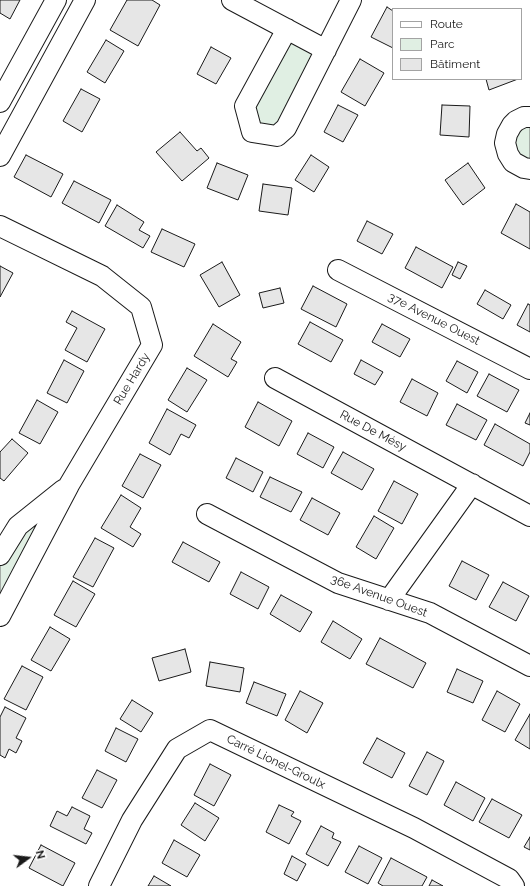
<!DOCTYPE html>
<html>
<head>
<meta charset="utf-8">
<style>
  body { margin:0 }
  #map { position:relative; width:530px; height:886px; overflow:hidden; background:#fff; font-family:Raleway,sans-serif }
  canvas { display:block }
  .legend { position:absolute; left:392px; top:8px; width:130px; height:72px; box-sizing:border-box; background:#fff; border:1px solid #a3a3a3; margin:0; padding:5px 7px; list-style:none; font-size:12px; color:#1a1a1a }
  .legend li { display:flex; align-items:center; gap:8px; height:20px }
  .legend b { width:20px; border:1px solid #a3a3a3 }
  .north { position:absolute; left:8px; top:838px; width:40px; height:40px; -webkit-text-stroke:3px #fff; paint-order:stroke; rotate:75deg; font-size:11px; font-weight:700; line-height:16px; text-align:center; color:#1a1a1a }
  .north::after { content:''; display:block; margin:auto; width:14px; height:18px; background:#1a1a1a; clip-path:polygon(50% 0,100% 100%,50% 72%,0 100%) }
</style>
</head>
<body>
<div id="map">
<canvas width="530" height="886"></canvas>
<ul class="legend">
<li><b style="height:5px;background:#fff"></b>Route</li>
<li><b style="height:11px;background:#e0efe3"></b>Parc</li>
<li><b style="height:11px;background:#e6e6e6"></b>Bâtiment</li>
</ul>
<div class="north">N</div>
</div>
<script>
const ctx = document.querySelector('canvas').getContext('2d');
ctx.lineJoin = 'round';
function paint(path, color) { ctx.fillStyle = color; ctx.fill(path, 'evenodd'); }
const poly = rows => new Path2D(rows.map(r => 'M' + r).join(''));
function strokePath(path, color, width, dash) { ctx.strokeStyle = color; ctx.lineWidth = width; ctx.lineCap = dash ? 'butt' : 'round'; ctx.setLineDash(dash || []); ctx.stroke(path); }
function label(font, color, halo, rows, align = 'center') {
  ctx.font = font + ' Raleway,sans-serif'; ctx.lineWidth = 3; ctx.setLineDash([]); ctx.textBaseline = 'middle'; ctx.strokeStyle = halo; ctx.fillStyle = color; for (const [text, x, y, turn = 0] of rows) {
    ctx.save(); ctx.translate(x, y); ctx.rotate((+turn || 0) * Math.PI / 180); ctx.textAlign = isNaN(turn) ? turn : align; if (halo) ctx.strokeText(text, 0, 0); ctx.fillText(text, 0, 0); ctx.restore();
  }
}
const green = poly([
  [289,34,319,51,284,125,255,128,251,108,289,34],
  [530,121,530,166,519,162,510,136,530,121],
  [57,499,0,605,0,562,19,530,57,499]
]);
const building = poly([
  [0,0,20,0,10,19,0,13,0,0],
  [127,0,152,0,160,5,138,46,110,30,127,0],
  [387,7,393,11,393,48,371,37,387,7],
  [106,40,124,51,105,83,87,72,106,40],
  [211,47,231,58,216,84,197,74,211,47],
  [360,59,384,73,365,106,341,92,360,59],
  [486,79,518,79,489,90,486,79],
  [81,89,100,99,82,132,63,121,81,89],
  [338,105,358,115,343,142,324,132,338,105],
  [442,105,470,106,469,137,440,135,442,105],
  [180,132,197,151,201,148,209,158,182,181,156,152,180,132],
  [26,155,63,174,51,197,14,177,26,155],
  [311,155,329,167,314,192,295,180,311,155],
  [217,163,248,175,238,200,207,188,217,163],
  [468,163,485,188,463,205,445,180,468,163],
  [74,181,111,200,99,223,62,203,74,181],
  [263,184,292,188,288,215,259,211,263,184],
  [516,204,530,212,530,249,501,233,516,204],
  [117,205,144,222,139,230,150,236,143,248,105,226,117,205],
  [367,221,393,234,382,254,357,241,367,221],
  [162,229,195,244,184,267,151,252,162,229],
  [416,247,453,267,442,288,405,268,416,247],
  [222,262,240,295,219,307,200,275,222,262],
  [458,262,467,266,460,279,452,275,458,262],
  [0,266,13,273,0,297,0,266],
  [313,286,347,304,336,327,301,309,313,286],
  [280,288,284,303,263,308,259,293,280,288],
  [485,290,511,305,503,319,477,304,485,290],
  [528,304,530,305,530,332,517,325,528,304],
  [72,311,105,329,87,362,65,350,77,328,66,322,72,311],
  [310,322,343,340,331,362,298,344,310,322],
  [213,324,241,342,231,359,237,362,228,377,194,356,213,324],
  [382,324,410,339,400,357,372,342,382,324],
  [64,360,84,371,67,403,47,393,64,360],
  [361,360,383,372,375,385,354,374,361,360],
  [457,361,478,372,467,393,446,381,457,361],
  [187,368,207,380,187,412,168,400,187,368],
  [489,374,519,390,507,412,477,396,489,374],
  [412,379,438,393,427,416,400,402,412,379],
  [37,400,58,412,40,444,19,433,37,400],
  [258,402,292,421,279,446,245,427,258,402],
  [457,404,487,420,476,440,446,425,457,404],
  [167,409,196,425,189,438,181,434,170,455,149,443,167,409],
  [530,413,530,425,525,423,530,413],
  [495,424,530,444,530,452,523,466,484,445,495,424],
  [308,433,334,447,323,468,297,454,308,433],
  [12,439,28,453,4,481,0,478,0,452,12,439],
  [343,452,374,469,362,490,331,473,343,452],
  [140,454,161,465,143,498,122,486,140,454],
  [236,458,263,472,253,492,226,478,236,458],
  [270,477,302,492,291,512,260,497,270,477],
  [394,481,418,494,402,524,378,511,394,481],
  [121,495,141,508,130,527,141,534,133,547,101,528,121,495],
  [312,498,340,513,328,535,300,520,312,498],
  [374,516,394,528,376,559,356,547,374,516],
  [95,538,114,548,93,587,73,577,95,538],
  [183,542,220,562,209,582,172,562,183,542],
  [462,561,489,575,476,600,449,586,462,561],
  [241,572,269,587,258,609,230,594,241,572],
  [73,581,95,594,76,627,54,615,73,581],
  [503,582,529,596,516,621,489,607,503,582],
  [281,595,312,612,300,632,270,614,281,595],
  [333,621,362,639,350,659,321,642,333,621],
  [50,627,70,639,51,671,31,660,50,627],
  [380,638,426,663,413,688,366,664,380,638],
  [185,649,191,672,159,681,152,658,185,649],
  [210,662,244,668,240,692,206,686,210,662],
  [22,666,43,677,26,710,4,699,22,666],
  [457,669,483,681,473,703,447,692,457,669],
  [254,682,286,694,277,716,246,703,254,682],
  [300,691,323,703,307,733,285,720,300,691],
  [497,691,520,704,505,732,482,720,497,691],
  [132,700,153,713,141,732,120,719,132,700],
  [5,707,26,718,16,738,22,741,16,753,9,749,5,758,0,755,0,717,5,707],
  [530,714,530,749,515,740,530,714],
  [116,728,138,739,126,762,105,751,116,728],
  [377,738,405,753,392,778,363,763,377,738],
  [427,752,444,761,427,795,409,786,427,752],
  [210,764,231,775,214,806,194,795,210,764],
  [97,770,117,780,102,808,82,798,97,770],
  [456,782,485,798,473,821,444,805,456,782],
  [492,799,522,815,509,838,479,822,492,799],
  [195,803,219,818,205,841,181,825,195,803],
  [279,805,294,812,291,816,301,821,289,844,266,832,279,805],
  [72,807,90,816,84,829,92,833,86,844,50,826,57,811,67,816,72,807],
  [321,826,334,833,332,838,341,842,328,866,306,854,321,826],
  [530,837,530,850,524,847,530,837],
  [174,840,200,855,187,877,162,863,174,840],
  [41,845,75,863,63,886,29,868,41,845],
  [359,846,382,858,368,884,345,872,359,846],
  [292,856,306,864,297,881,284,874,292,856],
  [391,858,427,877,422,886,383,886,378,883,391,858],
  [154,876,171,886,148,886,154,876],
  [432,880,443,886,429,886,432,880]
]);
const minor = poly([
  [232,0,326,50],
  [287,29,245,106,252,132,277,136,286,128,351,0],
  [0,102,56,0],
  [530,117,524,117,516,121,512,125,507,134,505,143,508,154,513,162,524,168,530,169],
  [0,156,85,0],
  [0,226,102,276,141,307,152,345,69,485,0,616],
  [338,270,530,369],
  [275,378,530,516],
  [207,514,338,583,430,613,530,666],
  [0,555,18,526,63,490],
  [389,600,472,484],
  [99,886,132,820,177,749,210,730,414,828,509,879,514,886]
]);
const streetNames = [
  ["37e Avenue Ouest",434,319,27],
  ["Rue Hardy",132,379,-59],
  ["Rue De Mésy",373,431,28],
  ["36e Avenue Ouest",379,596,20],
  ["Carré Lionel-Groulx",276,762,26]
];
paint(green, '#e0efe3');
strokePath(green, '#6a6a6a', 1);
paint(building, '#e6e6e6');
strokePath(building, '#1a1a1a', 1);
strokePath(minor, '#1a1a1a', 22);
strokePath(minor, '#fff', 20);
label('12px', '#1a1a1a', '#fff', streetNames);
</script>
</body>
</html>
